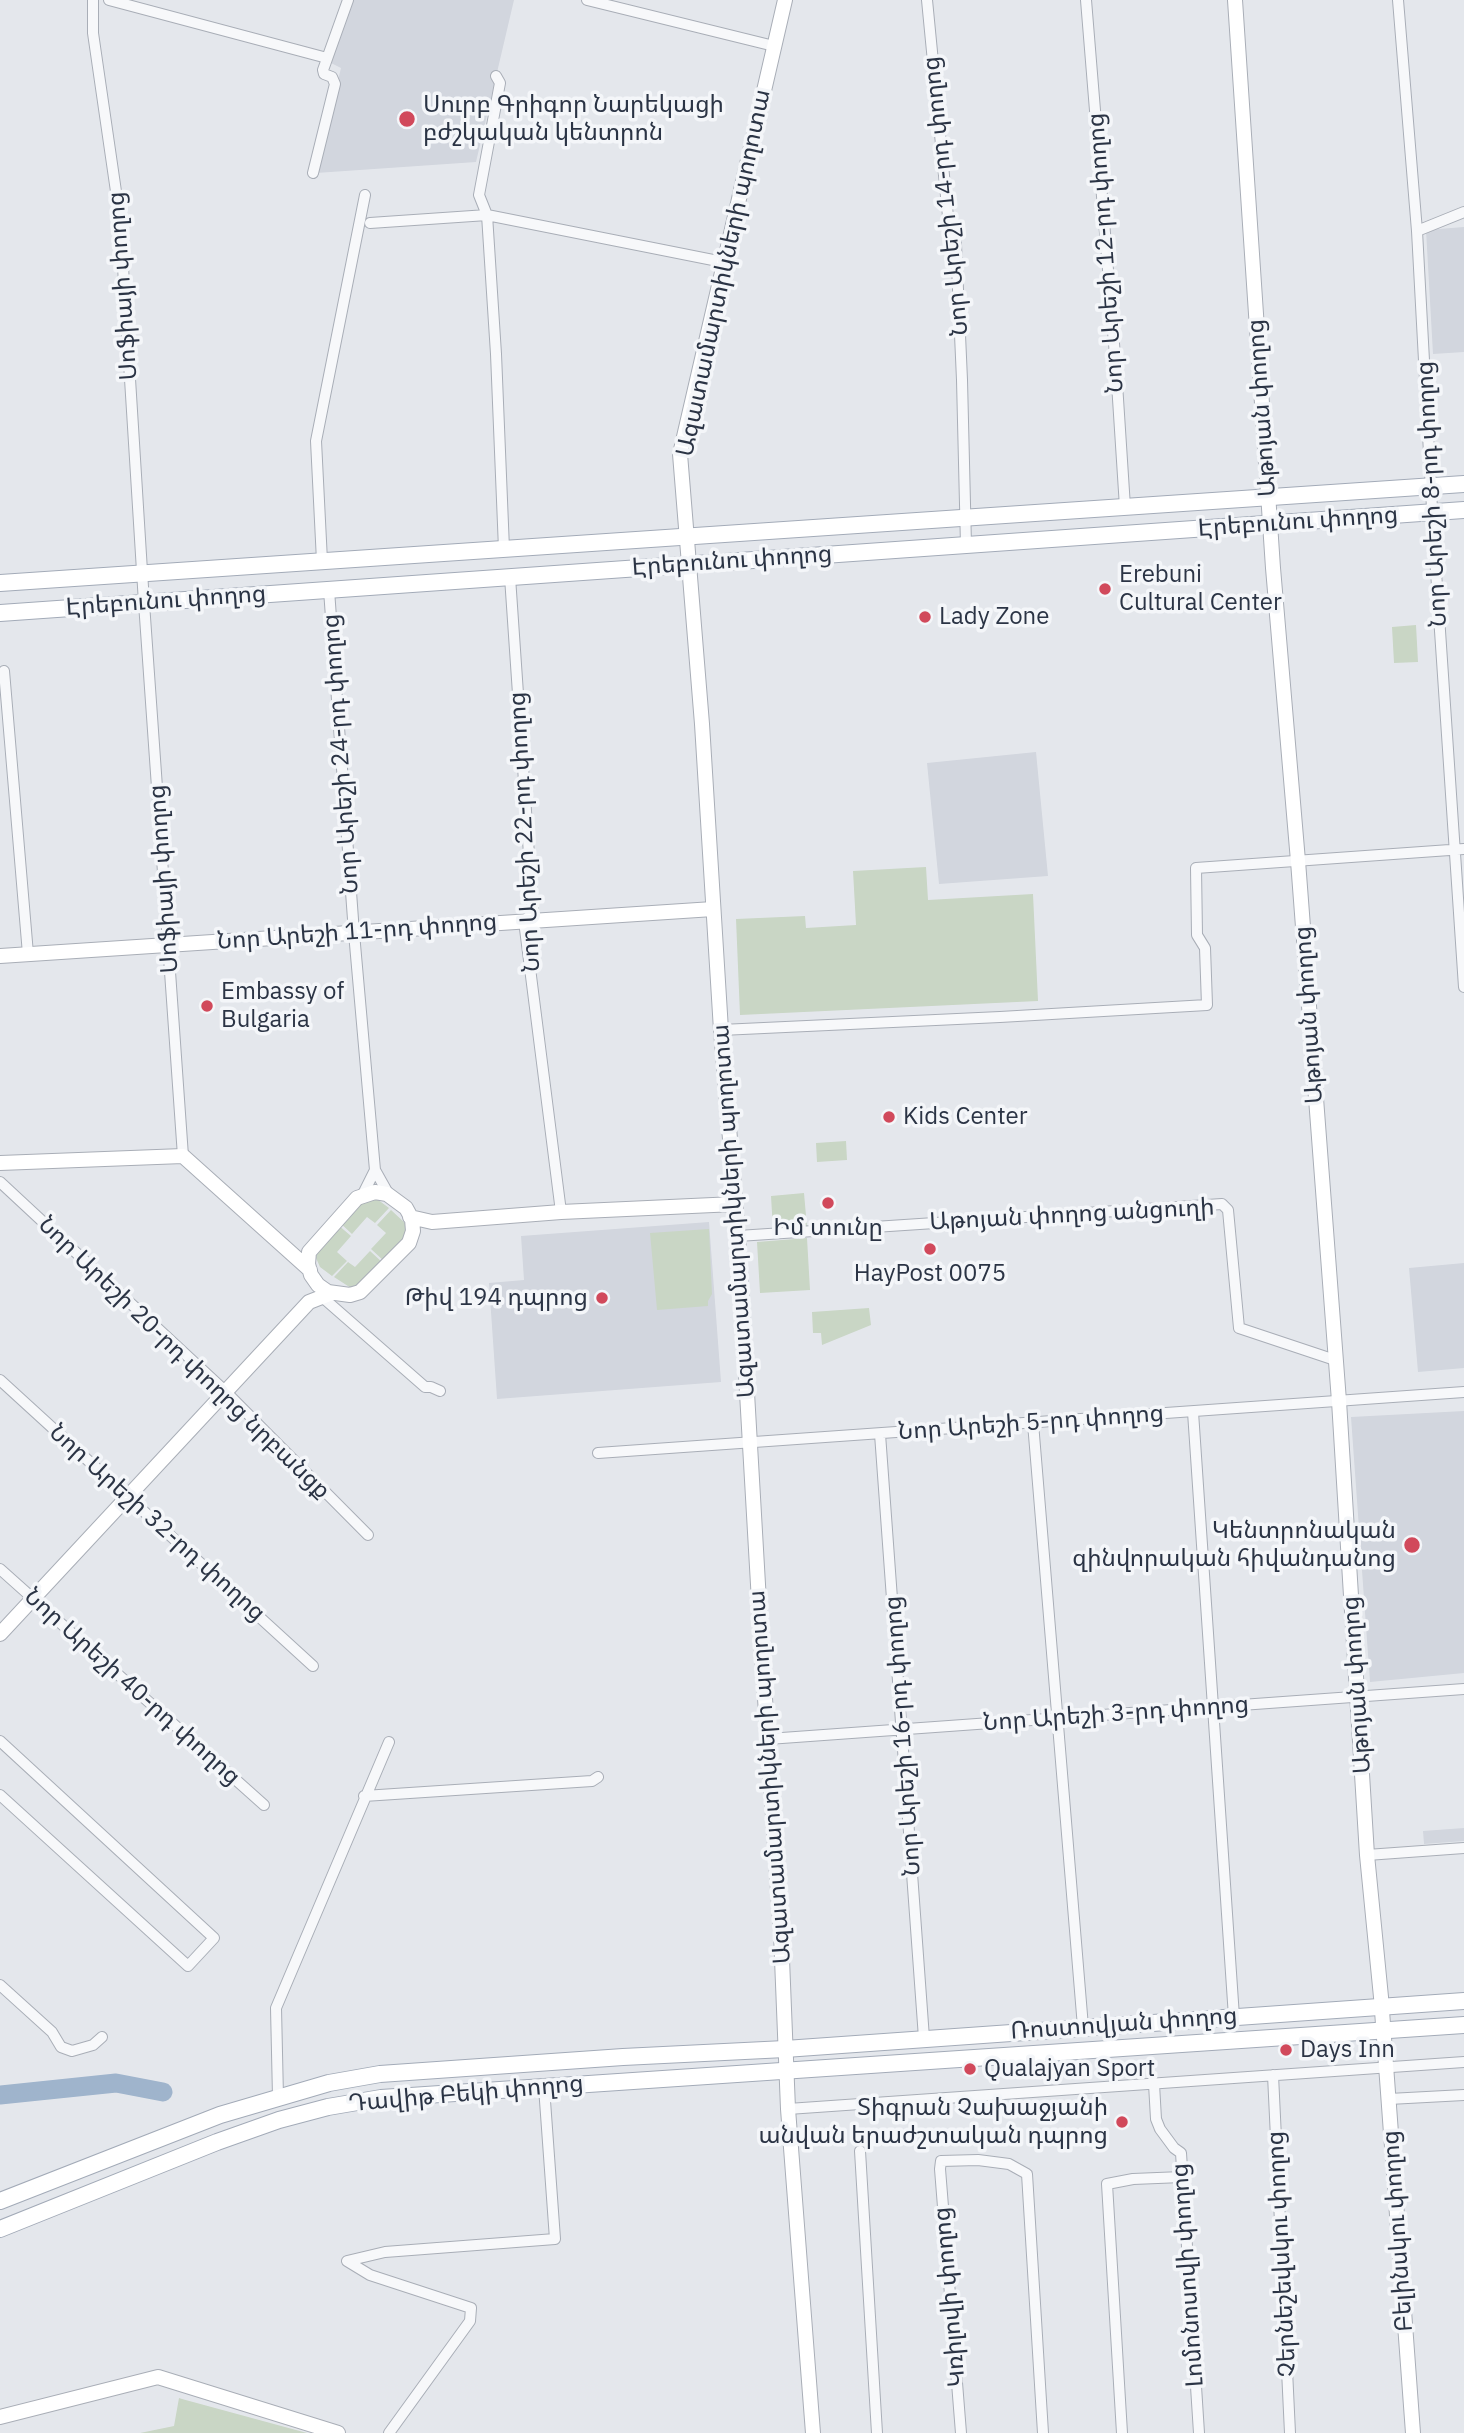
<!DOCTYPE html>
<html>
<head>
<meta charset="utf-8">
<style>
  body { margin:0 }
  canvas { display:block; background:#e4e7ec }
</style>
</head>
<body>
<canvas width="1464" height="2433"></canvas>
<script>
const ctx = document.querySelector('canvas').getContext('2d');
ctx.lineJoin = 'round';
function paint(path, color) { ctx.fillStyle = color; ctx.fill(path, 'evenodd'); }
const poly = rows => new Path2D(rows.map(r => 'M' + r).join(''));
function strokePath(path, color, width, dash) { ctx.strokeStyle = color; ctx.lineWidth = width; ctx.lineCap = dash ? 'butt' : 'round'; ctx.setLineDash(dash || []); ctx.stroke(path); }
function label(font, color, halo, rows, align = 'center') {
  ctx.font = font + ' "IBM Plex Sans","Noto Sans Armenian",sans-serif'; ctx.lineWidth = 7; ctx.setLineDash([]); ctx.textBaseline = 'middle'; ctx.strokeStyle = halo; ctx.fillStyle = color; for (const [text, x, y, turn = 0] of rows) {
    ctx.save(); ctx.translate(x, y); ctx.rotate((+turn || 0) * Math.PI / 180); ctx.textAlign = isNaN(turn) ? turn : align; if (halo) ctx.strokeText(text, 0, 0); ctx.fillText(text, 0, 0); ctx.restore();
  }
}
const built = poly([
  [353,0,514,0,476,162,316,173,341,68,329,62],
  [1464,227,1464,352,1433,354,1426,230],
  [1036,752,1048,876,939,884,927,763],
  [709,1222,721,1382,497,1399,489,1283,524,1280,521,1236],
  [1464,1263,1464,1368,1418,1372,1409,1268],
  [1464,1411,1464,1673,1370,1682,1351,1417],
  [1464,1828,1464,1841,1424,1844,1423,1831]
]);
const green = poly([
  [1416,625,1418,662,1394,663,1392,627],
  [926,867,928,900,1033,894,1038,1001,740,1015,736,919,805,916,806,928,856,925,853,871],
  [846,1141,847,1160,817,1162,816,1143],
  [804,1193,807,1227,773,1230,771,1196],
  [367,1198,377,1199,389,1208,375,1223,367,1217,352,1234,339,1222],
  [391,1210,405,1223,407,1229,403,1242,385,1262,371,1249,386,1233,377,1225],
  [337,1224,351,1236,337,1252,347,1261,332,1276,320,1267,316,1258,317,1252],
  [709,1229,712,1294,708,1301,708,1306,657,1310,650,1233],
  [807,1238,810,1290,760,1293,757,1242],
  [370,1251,383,1263,359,1286,351,1288,334,1277,348,1262,355,1267],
  [869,1308,871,1325,822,1345,821,1333,813,1333,812,1312],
  [179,2398,182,2399,307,2433,140,2433,174,2426]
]);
const river = poly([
  [0,2095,116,2083,163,2092]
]);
const street = poly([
  [93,0,93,33,120,219,144,603,183,1156],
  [109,0,327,58],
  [587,0,774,46],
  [927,0,949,227,956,244,962,380,966,545],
  [1086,0,1116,368,1125,507],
  [1398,0,1417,231,1433,527,1464,987],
  [496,76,500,83,479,195,487,215,496,354,504,549],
  [313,173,335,84,332,77,324,74,323,70,348,0],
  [370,223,487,215,723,262],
  [1417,231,1464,212],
  [322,561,316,441,365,195],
  [510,577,533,913,524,921,561,1212],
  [329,590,354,933,375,1170,389,1195],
  [4,671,28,954],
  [721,1030,1000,1017,1207,1005,1205,948,1197,935,1196,868,1464,849],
  [0,1182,226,1392,368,1535],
  [363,1194,375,1170],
  [738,1236,1222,1204,1228,1210,1239,1328,1335,1360],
  [321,1296,425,1387,431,1387,440,1391],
  [0,1380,313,1666],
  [1193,1412,1234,2017],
  [1033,1423,1083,2027],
  [880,1434,924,2038],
  [598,1453,1464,1392],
  [0,1569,264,1805],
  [768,1739,1464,1689],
  [0,1741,214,1938,188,1966,0,1795],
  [364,1796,592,1781,598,1777],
  [1367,1855,1464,1848],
  [0,1985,52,2032,61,2047,72,2051,93,2045,102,2037],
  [1273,2075,1290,2433],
  [1154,2084,1156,2119,1160,2129,1174,2148,1181,2153,1199,2433],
  [278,2097,276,2008,389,1742],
  [1389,2099,1464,2095],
  [788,2109,1464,2062],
  [860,2151,877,2433],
  [389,2433,470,2321,471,2308,370,2275,347,2261,385,2252,555,2239,544,2087],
  [961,2433,940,2169,941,2161,978,2160,1009,2164,1027,2174,1043,2433],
  [1122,2433,1107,2184,1133,2179,1182,2177]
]);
const secondary = poly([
  [785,0,680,454,702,724,721,1030,738,1236,762,1654,781,1934,788,2109,813,2433],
  [1235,0,1273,568,1298,861,1339,1401,1367,1855,1381,1997,1413,2433],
  [0,956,713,909],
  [0,1163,183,1156,310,1270],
  [375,1192,387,1194,406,1208,412,1219,413,1231,409,1243,360,1292,350,1295,328,1292,318,1285,311,1275,308,1264,309,1252,357,1198,375,1192],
  [410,1217,432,1222,561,1212,735,1204],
  [0,1634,309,1302,332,1293],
  [0,2417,158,2377,338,2433]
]);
const primary = poly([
  [0,583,1464,484],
  [0,613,1464,510],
  [0,2201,220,2115,329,2083,380,2074,623,2057,785,2049,1464,2001],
  [0,2229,217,2142,279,2120,328,2107,381,2098,1464,2025]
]);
const markers = [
  [407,119,9,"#d1495b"],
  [1105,589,7,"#d1495b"],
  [925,617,7,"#d1495b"],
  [207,1006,7,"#d1495b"],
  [889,1117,7,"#d1495b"],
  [828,1203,7,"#d1495b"],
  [930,1249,7,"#d1495b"],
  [602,1298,7,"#d1495b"],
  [1412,1545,9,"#d1495b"],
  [1286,2050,7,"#d1495b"],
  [970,2069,7,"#d1495b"],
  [1122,2122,7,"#d1495b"]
];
const poiNames = [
  ["Սուրբ Գրիգոր Նարեկացի",423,105],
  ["բժշկական կենտրոն",423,133],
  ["Erebuni",1119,575],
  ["Cultural Center",1119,603],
  ["Lady Zone",939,617],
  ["Embassy of",221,992],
  ["Bulgaria",221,1020],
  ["Kids Center",903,1117],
  ["Իմ տունը",828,1228,"center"],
  ["HayPost 0075",930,1274,"center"],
  ["Թիվ 194 դպրոց",588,1298,"right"],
  ["Կենտրոնական",1396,1531,"right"],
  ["զինվորական հիվանդանոց",1396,1559,"right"],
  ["Days Inn",1300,2050],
  ["Qualajyan Sport",984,2069],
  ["Տիգրան Չախաջյանի",1108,2108,"right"],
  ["անվան երաժշտական դպրոց",1108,2136,"right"]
];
const streetNames = [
  ["Նոր Արեշի 14-րդ փողոց",946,196,-96],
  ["Նոր Արեշի 12-րդ փողոց",1106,253,-94],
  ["Ազատամարտիկների պողոտա",724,273,-78],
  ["Սոֆիայի փողոց",123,286,-94],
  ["Աթոյան փողոց",1262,408,-94],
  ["Նոր Արեշի 8-րդ փողոց",1432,494,-93],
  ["Էրեբունու փողոց",1298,522,-4],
  ["Էրեբունու փողոց",732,561,-4],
  ["Էրեբունու փողոց",166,601,-4],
  ["Նոր Արեշի 24-րդ փողոց",341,754,-94],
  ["Նոր Արեշի 22-րդ փողոց",525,832,-93],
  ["Սոֆիայի փողոց",164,879,-94],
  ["Նոր Արեշի 11-րդ փողոց",357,932,-4],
  ["Աթոյան փողոց",1309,1015,-94],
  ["Ազատամարտիկների պողոտա",734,1211,-94],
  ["Աթոյան փողոց անցուղի",1072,1215,-3],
  ["Նոր Արեշի 20-րդ փողոց նրբանցք",184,1358,44],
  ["Նոր Արեշի 5-րդ փողոց",1031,1423,-4],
  ["Նոր Արեշի 32-րդ փողոց",157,1523,42],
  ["Աթոյան փողոց",1357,1685,-94],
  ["Նոր Արեշի 40-րդ փողոց",132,1687,42],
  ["Նոր Արեշի 3-րդ փողոց",1116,1714,-4],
  ["Նոր Արեշի 16-րդ փողոց",903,1736,-94],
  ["Ազատամարտիկների պողոտա",770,1777,-94],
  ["Ռոստովյան փողոց",1124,2024,-4],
  ["Դավիթ Բեկի փողոց",466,2094,-5],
  ["Բելինսկու փողոց",1398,2231,-94],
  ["Չերնեշեվսկու փողոց",1282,2254,-93],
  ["Լոմոնոսովի փողոց",1188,2275,-94],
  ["Կռիլովի փողոց",950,2297,-95]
];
paint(built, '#d2d6de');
paint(green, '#c9d6c5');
strokePath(river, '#9fb4cc', 19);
strokePath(street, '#a9aeb7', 12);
strokePath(secondary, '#a9aeb7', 16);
strokePath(primary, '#a3abb8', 18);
strokePath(street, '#f7f8fa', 10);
strokePath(secondary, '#fff', 14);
strokePath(primary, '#fff', 16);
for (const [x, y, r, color] of markers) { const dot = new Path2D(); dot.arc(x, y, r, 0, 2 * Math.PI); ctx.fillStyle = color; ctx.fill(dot); strokePath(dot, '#f4f6f9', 2.5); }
label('24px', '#2b3445', '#f4f6f9', poiNames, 'left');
label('24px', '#2b3445', '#f4f6f9', streetNames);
</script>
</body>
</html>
